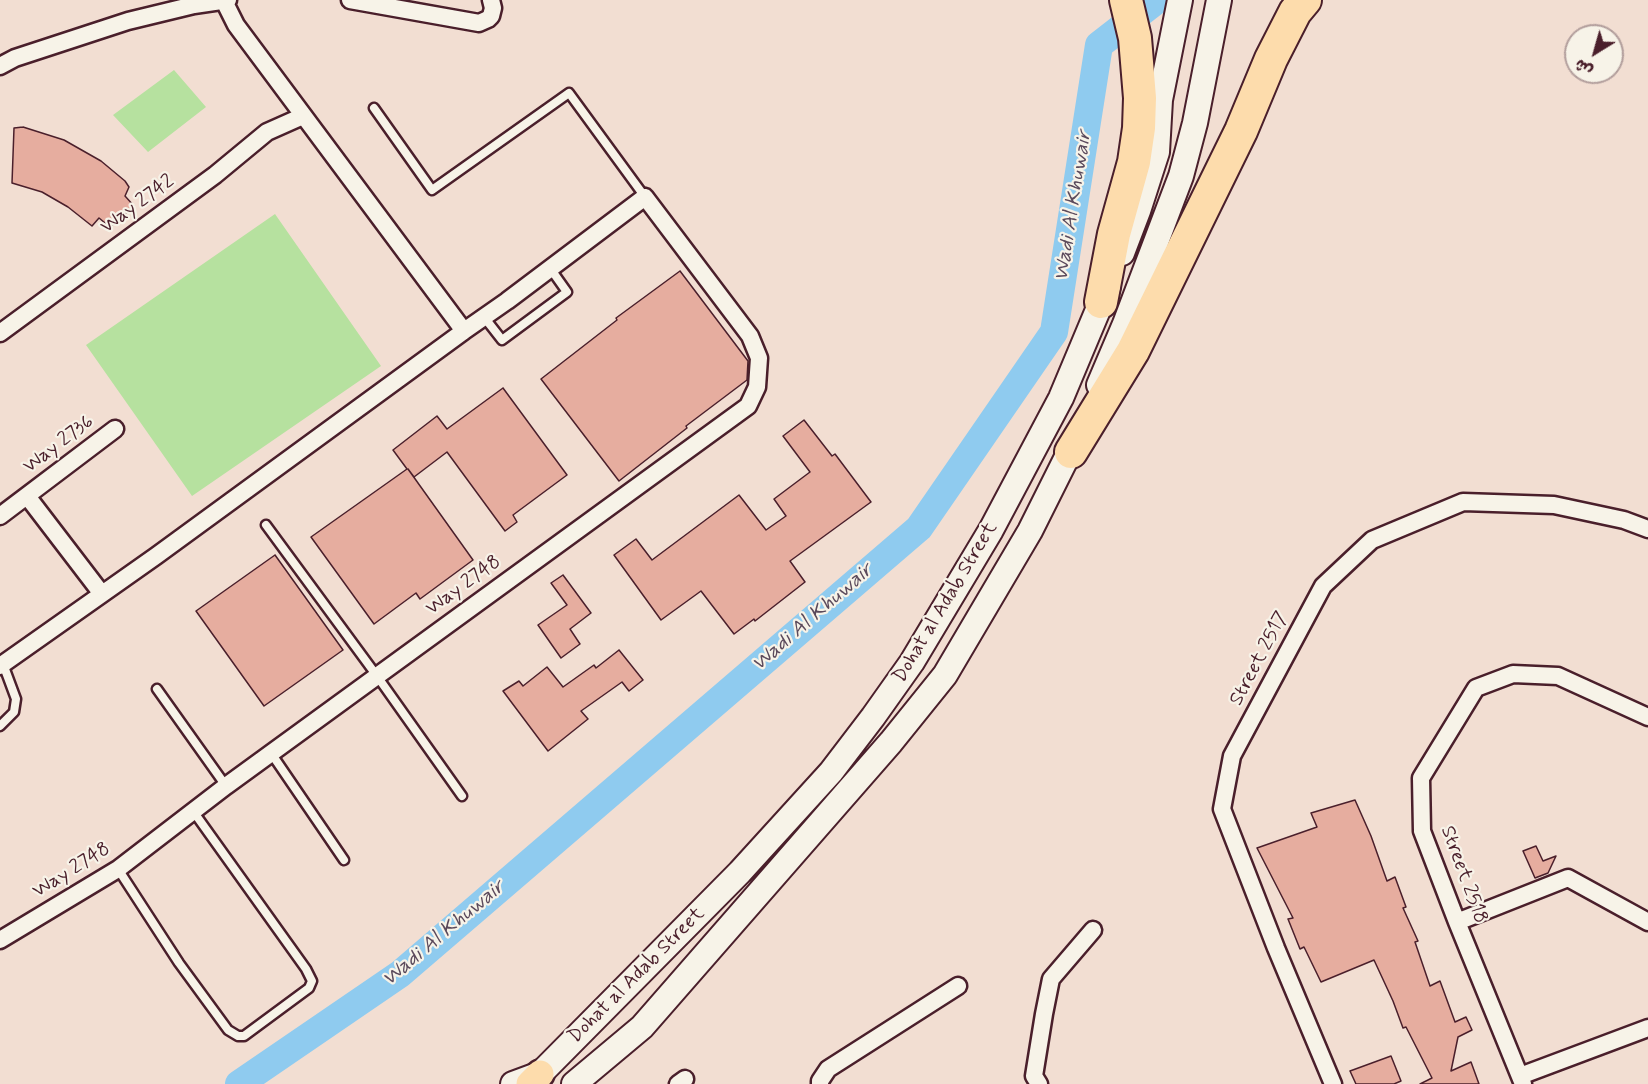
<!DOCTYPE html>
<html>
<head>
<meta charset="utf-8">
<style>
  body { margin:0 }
  #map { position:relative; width:1648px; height:1084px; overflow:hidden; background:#f2ded2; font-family:Mynerve,"Playpen Sans Arabic",sans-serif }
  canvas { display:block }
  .north { position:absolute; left:1564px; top:24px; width:60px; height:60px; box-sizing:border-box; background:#f7f3e8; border:2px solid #b29e9c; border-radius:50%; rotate:217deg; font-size:16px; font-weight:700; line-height:24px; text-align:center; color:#4a1f2b }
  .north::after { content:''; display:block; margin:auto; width:21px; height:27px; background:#4a1f2b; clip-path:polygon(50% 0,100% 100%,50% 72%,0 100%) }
</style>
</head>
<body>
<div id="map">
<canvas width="1648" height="1084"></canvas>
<div class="north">ش</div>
</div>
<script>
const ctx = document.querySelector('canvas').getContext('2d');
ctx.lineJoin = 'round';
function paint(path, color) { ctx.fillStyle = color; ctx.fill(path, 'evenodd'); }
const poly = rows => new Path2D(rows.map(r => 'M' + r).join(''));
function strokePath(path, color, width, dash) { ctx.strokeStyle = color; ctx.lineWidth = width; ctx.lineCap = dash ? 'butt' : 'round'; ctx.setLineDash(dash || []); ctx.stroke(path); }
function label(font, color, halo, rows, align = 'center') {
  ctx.font = font + ' Mynerve,sans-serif'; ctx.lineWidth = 4.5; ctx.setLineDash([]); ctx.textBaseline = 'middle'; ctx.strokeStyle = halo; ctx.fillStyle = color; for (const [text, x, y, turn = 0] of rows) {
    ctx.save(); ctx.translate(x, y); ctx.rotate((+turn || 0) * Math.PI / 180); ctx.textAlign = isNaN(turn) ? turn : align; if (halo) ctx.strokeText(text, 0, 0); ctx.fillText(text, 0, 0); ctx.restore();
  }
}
const green = poly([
  [174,70,206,107,148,152,113,115],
  [275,214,381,366,192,496,86,345]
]);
const river = poly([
  [239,1084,400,974,919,528,1054,332,1099,45,1157,0]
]);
const building = poly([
  [23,127,64,140,101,161,125,181,129,187,125,196,134,206,110,227,99,218,92,226,68,207,42,192,12,183,14,128,23,127],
  [680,271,748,361,747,380,686,426,687,428,619,481,541,379,617,320,616,318,680,271],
  [503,388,567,475,513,515,517,522,505,531,447,452,414,477,408,469,473,560,420,599,416,593,374,624,311,537,407,469,393,450,437,416,447,429,503,388],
  [804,420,832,456,835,454,871,502,790,561,805,582,755,621,754,619,734,634,701,591,661,620,614,555,636,539,652,560,739,495,766,530,786,516,774,499,810,472,783,436,804,420],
  [275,555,343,650,264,706,196,611,275,555],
  [563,575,591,613,570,629,580,644,561,658,538,625,567,605,551,583,563,575],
  [619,650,643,680,629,691,622,682,581,711,588,719,548,751,503,691,519,681,523,686,547,667,563,687,594,665,596,668,619,650],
  [1355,800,1371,836,1387,881,1395,877,1406,907,1403,908,1418,941,1415,942,1430,986,1440,981,1455,1022,1466,1017,1472,1030,1458,1037,1451,1071,1471,1062,1479,1084,1420,1084,1432,1078,1406,1027,1403,1028,1393,1001,1374,960,1321,982,1304,947,1300,949,1288,919,1293,918,1257,848,1317,827,1311,813,1355,800],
  [1536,846,1543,861,1556,856,1548,873,1535,878,1523,851,1536,846],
  [1391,1056,1401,1081,1394,1084,1356,1084,1350,1071,1391,1056]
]);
const lane = poly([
  [374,108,432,190,569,93,645,197],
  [484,317,502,340,567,292,550,268],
  [266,525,377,676,462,796],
  [157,689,226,786],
  [0,726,14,712,16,699,3,664],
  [271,753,344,860],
  [118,869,179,963,228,1030,238,1036,244,1036,309,988,312,981,306,969,193,811]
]);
const street = poly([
  [350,0,479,23,488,19,491,16,493,8,491,0],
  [0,66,15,58,128,21,194,5,228,0],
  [0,333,215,175,267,132,303,116],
  [27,496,102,594],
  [0,516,115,429],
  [0,666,156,556,464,331],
  [1457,922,1568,878,1648,922],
  [0,940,118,869,226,786,748,406,757,387,759,358,750,336,645,197,507,301,464,331,236,25,224,1],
  [1520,1076,1648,1028],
  [678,1084,685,1079],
  [820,1084,820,1081,828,1069,958,986],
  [1039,1084,1034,1076,1044,1014,1051,979,1093,930],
  [1333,1084,1276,948,1222,809,1232,756,1323,586,1372,540,1463,502,1554,505,1624,520,1648,529],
  [1523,1084,1457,922,1422,831,1421,778,1476,688,1513,674,1558,676,1648,717]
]);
const secondary = poly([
  [1122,253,1138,211,1157,152,1160,100,1180,0],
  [1099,385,1125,324,1181,176,1195,123,1219,0],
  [513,1084,540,1074,740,872,831,772,873,717,912,662,991,530,1061,398,1108,286],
  [574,1084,642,1027,891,742,945,675,1030,531,1077,437]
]);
const primary = poly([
  [530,1084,540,1074]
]);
const highway = poly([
  [1101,302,1114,234,1134,162,1139,128,1140,98,1135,38,1126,0],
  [1071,452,1133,351,1241,131,1271,59,1295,12,1305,0]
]);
const streetNames = [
  ["Way 2742",138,205,-36],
  ["Way 2736",59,445,-37],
  ["Way 2748",464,586,-36],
  ["Dohat al Adab Street",946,603,-59],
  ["Street 2517",1260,659,-62],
  ["Way 2748",72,871,-32],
  ["Street 2518",1463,875,70],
  ["Dohat al Adab Street",637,976,-45]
];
const waterNames = [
  ["Wadi Al Khuwair",1074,206,-81],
  ["Wadi Al Khuwair",813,618,-41],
  ["Wadi Al Khuwair",444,934,-40]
];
paint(green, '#b6e19f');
strokePath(river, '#8fcbef', 28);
paint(building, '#e6ad9f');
strokePath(building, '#4a1f2b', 1.5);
strokePath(lane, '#4a1f2b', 13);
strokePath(street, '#4a1f2b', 21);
strokePath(secondary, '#4a1f2b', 28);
strokePath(primary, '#4a1f2b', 32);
strokePath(highway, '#4a1f2b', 36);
strokePath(lane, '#f7f3e8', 8);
strokePath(street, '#f7f3e8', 16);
strokePath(secondary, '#f7f3e8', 24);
strokePath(primary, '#fddcac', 27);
strokePath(highway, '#fddcac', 32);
label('20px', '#4a1f2b', '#f7f3e8', streetNames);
label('italic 21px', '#5b4a5c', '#f7f3e8', waterNames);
</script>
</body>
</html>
